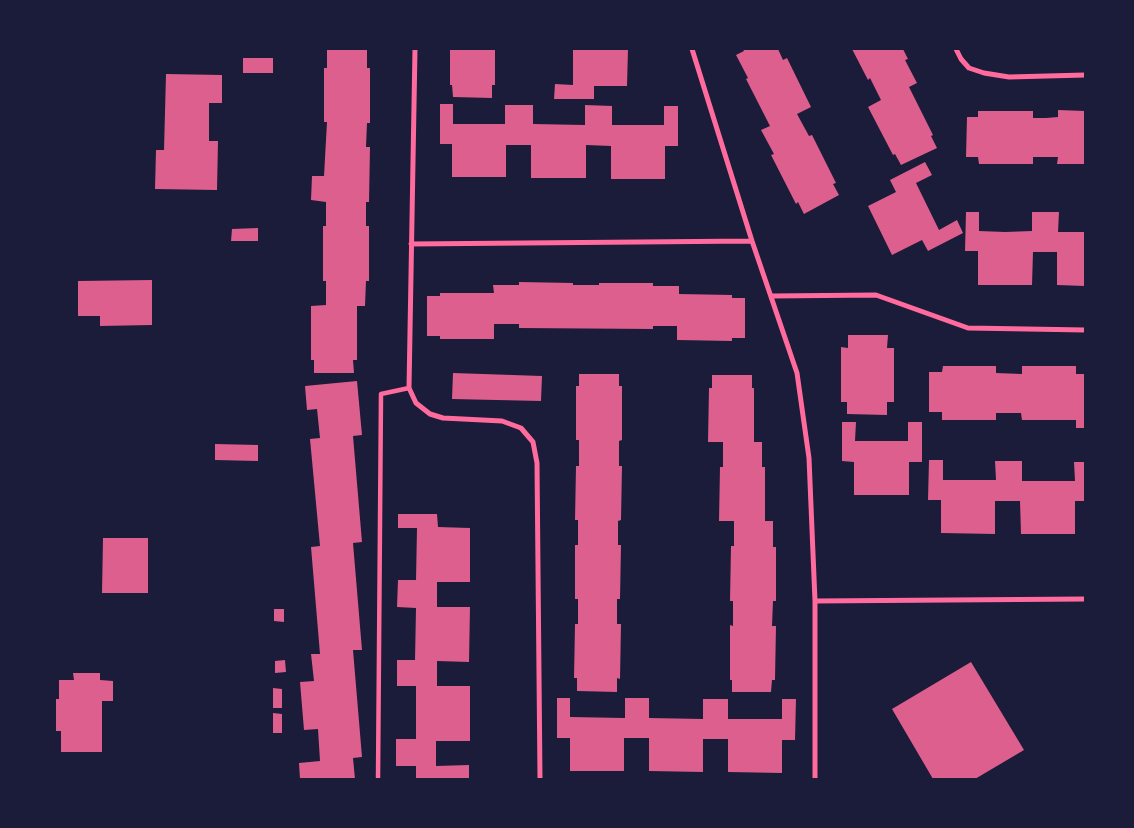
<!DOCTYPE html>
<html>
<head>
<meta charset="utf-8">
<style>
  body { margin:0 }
  #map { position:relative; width:1134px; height:828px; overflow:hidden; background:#1b1b3a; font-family:Bitter,serif }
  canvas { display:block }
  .frame { position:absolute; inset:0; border:50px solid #1b1b3a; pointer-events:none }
</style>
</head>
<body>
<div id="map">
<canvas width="1134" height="828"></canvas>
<div class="frame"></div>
</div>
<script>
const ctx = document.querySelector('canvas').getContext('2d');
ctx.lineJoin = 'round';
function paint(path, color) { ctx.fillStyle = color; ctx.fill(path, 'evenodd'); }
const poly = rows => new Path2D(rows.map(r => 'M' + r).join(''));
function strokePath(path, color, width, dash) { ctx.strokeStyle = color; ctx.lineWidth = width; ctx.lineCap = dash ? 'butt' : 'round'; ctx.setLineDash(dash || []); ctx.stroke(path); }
const building = poly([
  [327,49,367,49,367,68,370,68,370,123,367,123,366,147,370,147,369,202,366,202,366,226,369,226,369,281,366,281,365,306,357,306,357,360,353,360,354,373,314,373,314,360,311,360,311,306,326,305,326,281,323,281,323,226,326,226,326,202,311,200,312,176,324,176,327,122,324,122,324,68,327,68],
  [450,49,495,49,495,85,492,85,492,98,453,97,452,85,450,85],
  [573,49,628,49,627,86,594,86,594,99,554,99,555,84,573,85],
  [743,49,778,49,783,60,787,58,811,107,797,114,809,136,812,135,836,183,833,184,839,195,804,214,798,202,796,204,771,155,774,154,761,130,770,126,746,79,748,78,736,55,744,51],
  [852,49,903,49,908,59,905,60,917,83,909,87,933,135,931,136,937,148,901,165,895,154,893,155,868,107,881,100,870,78,868,80],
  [243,58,273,58,273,73,243,73],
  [166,74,222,75,222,103,209,103,209,141,218,141,217,190,155,189,156,150,164,150],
  [440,104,453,104,453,124,505,124,505,105,533,105,533,124,585,125,585,105,612,106,612,125,664,125,664,106,678,106,678,146,665,146,665,179,611,179,611,146,586,145,586,178,531,178,531,145,506,145,506,177,452,177,452,144,440,144],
  [1058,110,1085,111,1085,164,1057,164,1058,157,1033,157,1033,164,979,164,978,157,966,157,967,117,978,117,978,111,1033,111,1033,118,1046,118,1058,117],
  [925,162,932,175,916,183,939,230,957,220,963,233,928,251,922,240,892,255,868,206,896,192,890,180],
  [966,212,979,212,979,231,1005,232,1032,231,1032,212,1059,212,1058,232,1085,232,1085,286,1057,285,1057,252,1033,252,1032,285,978,285,978,251,965,251],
  [258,228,258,241,231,241,232,229],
  [152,280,152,325,100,326,100,316,78,316,78,281],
  [519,282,573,283,573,285,599,285,599,283,653,283,653,286,679,286,679,294,732,295,732,298,745,298,745,338,732,338,732,341,677,340,677,326,653,326,653,329,519,328,519,324,494,324,494,339,440,339,440,336,427,336,427,296,440,296,440,293,494,293,493,285,519,285],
  [848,335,888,335,887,348,894,348,894,402,887,402,887,415,847,414,847,402,841,402,841,347,848,348],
  [943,366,996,366,996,373,1022,374,1022,366,1076,366,1076,374,1085,374,1085,428,1076,428,1076,420,1022,420,1021,413,996,413,996,420,942,420,942,412,929,412,929,372,942,372],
  [453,373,542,376,541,401,452,399],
  [579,374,619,374,619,386,622,386,622,440,619,441,619,466,622,466,621,520,618,521,618,545,621,545,620,599,617,599,617,624,621,624,620,679,617,678,617,692,577,691,577,678,574,678,575,624,578,624,578,599,575,599,575,545,578,545,578,520,575,520,576,466,579,466,579,440,576,440,576,386,579,386],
  [712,375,752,375,752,388,754,388,754,442,762,442,762,467,765,467,765,521,773,521,773,547,776,547,776,601,773,601,772,626,776,626,775,680,772,680,771,692,732,692,732,680,730,680,730,625,733,626,733,601,730,601,731,546,734,546,734,521,719,521,720,467,723,467,723,442,708,442,709,388,712,388],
  [357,381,362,435,353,436,362,542,353,543,362,650,353,650,362,757,353,758,355,779,300,779,299,763,320,761,318,729,304,730,300,682,314,681,311,654,320,654,311,547,320,546,310,439,320,438,317,409,307,410,305,386],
  [842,422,856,422,855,441,908,441,908,422,922,422,922,462,909,462,909,495,854,495,854,462,842,461],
  [215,444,258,445,258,461,215,460],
  [929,460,943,460,943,480,996,480,995,461,1022,461,1022,481,1075,481,1074,462,1085,462,1085,501,1075,501,1075,534,1021,534,1020,501,995,501,995,534,941,533,941,500,928,500],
  [398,514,437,514,438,527,470,528,470,582,437,582,437,607,470,607,469,662,437,661,437,686,470,686,470,741,436,741,436,766,469,765,469,779,416,779,416,766,396,766,396,739,416,739,416,686,397,686,397,660,415,660,416,608,397,607,398,580,416,580,417,528,398,528],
  [103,538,148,538,148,593,102,593],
  [274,609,284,609,284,622,274,621],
  [285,660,286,672,275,673,275,661],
  [971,662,1024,750,975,779,933,779,892,709],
  [73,673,100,673,100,680,113,681,113,701,102,701,102,752,61,752,61,731,56,731,56,699,59,699,59,680,74,680],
  [273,688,282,689,282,708,273,708],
  [557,698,570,698,570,717,625,718,625,698,649,698,649,718,703,719,703,699,728,699,728,719,782,719,782,699,796,699,795,740,782,740,782,773,728,772,728,739,703,739,703,772,649,771,649,738,624,738,624,771,570,771,570,738,557,738],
  [273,713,282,714,282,733,273,733]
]);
const pedestrian = poly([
  [378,779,381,394,409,388]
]);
const minor = poly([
  [415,49,409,388,416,403,430,414,443,418,502,421,521,428,533,442,537,463,540,779],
  [692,49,752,241,797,373,809,458,815,601,815,779],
  [956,49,961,59,969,68,984,73,1009,77,1085,75],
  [411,244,752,241],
  [772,296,876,295,968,328,1085,330],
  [815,601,1085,599]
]);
paint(building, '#dd5f8e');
strokePath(pedestrian, '#ff6b9d', 4.5);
strokePath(minor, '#ff6b9d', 5);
</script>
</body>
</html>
